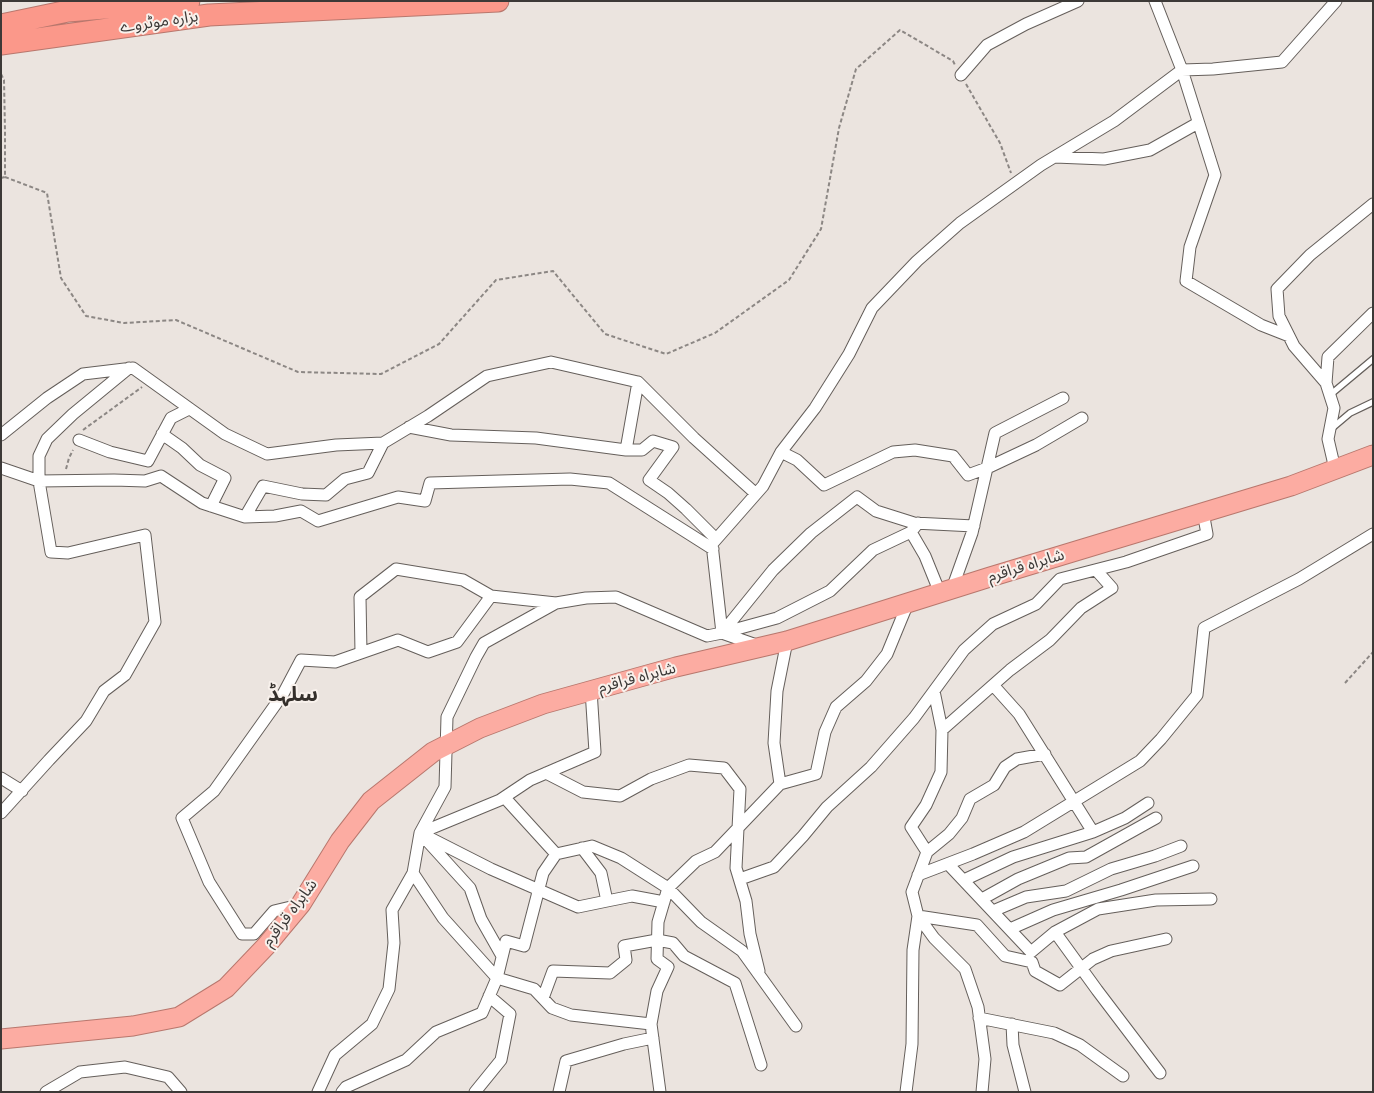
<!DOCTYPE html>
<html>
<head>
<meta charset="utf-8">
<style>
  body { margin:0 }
  #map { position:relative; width:1374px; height:1093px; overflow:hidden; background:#ebe4df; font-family:"Open Sans",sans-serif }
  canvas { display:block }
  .frame { position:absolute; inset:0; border:2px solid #3c3937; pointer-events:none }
</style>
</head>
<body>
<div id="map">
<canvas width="1374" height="1093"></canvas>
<div class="frame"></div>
</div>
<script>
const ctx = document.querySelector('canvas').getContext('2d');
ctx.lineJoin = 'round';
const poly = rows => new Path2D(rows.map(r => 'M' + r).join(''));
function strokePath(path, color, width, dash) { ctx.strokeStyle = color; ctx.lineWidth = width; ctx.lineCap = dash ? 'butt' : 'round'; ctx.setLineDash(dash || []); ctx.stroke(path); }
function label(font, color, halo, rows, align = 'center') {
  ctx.font = font + ' "Open Sans","Noto Sans Arabic",sans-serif'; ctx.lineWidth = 4; ctx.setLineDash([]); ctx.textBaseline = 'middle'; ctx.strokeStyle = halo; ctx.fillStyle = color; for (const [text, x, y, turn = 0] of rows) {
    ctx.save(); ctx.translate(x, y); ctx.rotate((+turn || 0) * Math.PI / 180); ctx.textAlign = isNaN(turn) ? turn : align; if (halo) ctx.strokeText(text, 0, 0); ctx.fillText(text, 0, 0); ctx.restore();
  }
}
const path = poly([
  [1,74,4,80,5,131,5,177,1,178],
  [966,84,1000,143,1011,173],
  [5,177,47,193,61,278,86,316,124,323,176,320,298,372,381,374,439,344,496,280,553,271,605,334,666,354,715,333,789,280,821,229,839,128,856,69,900,30,953,61,955,65],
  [83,430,142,387],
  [66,469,69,458,73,450],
  [1345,683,1373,652]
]);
const service = poly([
  [1330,395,1373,359],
  [1331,429,1350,413,1373,402]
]);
const minor = poly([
  [1155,1,1182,70,1215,175,1190,247,1186,281,1261,325,1289,336],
  [961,75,987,45,1026,24,1078,1],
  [1055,157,1104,159,1150,150,1198,123],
  [129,368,73,414,47,439,39,456,39,481,114,480,145,481,161,476,202,503,245,517,263,486,302,494,326,495,345,479,368,473,383,443],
  [638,382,626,450,642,450,653,441,673,447,649,480,668,493,686,509,716,539],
  [1326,383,1328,357,1373,313],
  [409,427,451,435,536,438,626,450],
  [162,434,182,448,200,465,225,478,211,506],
  [1,435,47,398,83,374,133,368,225,434,267,454,336,445,383,443,428,416,487,376,551,362,638,382,694,438,755,493],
  [79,440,110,452,148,461,171,418,189,409],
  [781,452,797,460,824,485,893,452,915,450,953,456,968,475,987,468,1036,445,1082,418],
  [1,468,39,481,51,552,68,553,145,535,155,622,125,675,104,691,86,721,49,760,1,813],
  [1335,469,1328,439,1334,408,1326,383,1294,346,1279,316,1277,289,1310,255,1373,204],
  [245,517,275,516,301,511,318,521,398,497,425,501,430,483,570,479,609,483,713,549],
  [911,532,925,556,940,593],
  [952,589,972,533,995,433,1063,398],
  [556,603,484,643,476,657,447,717,445,787,420,833,413,873,443,918,497,978,534,989,552,1008,571,1015,651,1024,660,1092],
  [722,633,773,570,811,533,857,497,876,511,914,523,974,526],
  [759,646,722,633,712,544,763,486,781,452,815,408,849,354,872,308,917,261,960,223,1041,165,1114,121,1182,70,1213,69,1282,62,1336,1],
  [361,653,360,597,396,569,463,580,491,596],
  [993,685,1019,714,1093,832,1125,818,1148,803],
  [942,730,1010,670,1050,640,1081,608,1112,588,1096,570],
  [546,773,583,792,620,796,651,779,689,765,724,768,740,789,736,868,746,901,750,934,759,971],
  [1,778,22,791],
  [780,784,816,774,825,732,836,707,866,681,887,654,908,603],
  [505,798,556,854],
  [428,837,491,869,578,907,607,901],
  [582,848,601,873,607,901,632,896,664,902],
  [927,852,949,834,962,818,970,799,994,785,1005,767,1017,759,1045,754],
  [948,864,1031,952,1055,932,1098,909,1156,900,1211,899],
  [918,875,973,854,1024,832,1140,761,1161,739,1197,695,1204,628,1299,579,1373,534],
  [740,879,774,867,803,836,827,807,871,767,914,718,964,650,993,624,1036,604,1060,579,1126,562,1207,534,1203,512],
  [964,880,1013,857,1093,832],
  [982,899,1018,879,1069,858,1086,857,1156,818],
  [299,905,274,911,254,934,242,934,209,882,182,818,214,791,283,694,301,660,335,662,398,640,428,652,457,642,491,596,556,603,586,598,616,597,707,636,722,633,777,618,830,591,873,550,911,532,918,523],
  [993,911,1026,897,1066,891,1111,869,1155,856,1181,846],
  [918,916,977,925,1005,956,1032,962,1035,971,1060,985,1093,959,1111,951,1166,939],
  [918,916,934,938,965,969,978,1007,985,1059,982,1092],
  [1010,929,1053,910,1121,890,1193,866],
  [1055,932,1097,990,1160,1073],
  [502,956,481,919,470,888,420,833,500,800,530,780,595,752,591,690],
  [543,998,553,971,610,973,626,960,624,946,657,940,673,943,684,956,735,983,761,1065],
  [979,1018,1054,1033,1080,1045,1123,1076],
  [651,1024,657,991,668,967,657,959,658,922,668,888,696,861,715,852,780,784,774,743,777,691,787,641],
  [1012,1024,1013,1045,1025,1092],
  [46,1092,80,1072,125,1067,168,1077,181,1092],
  [318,1092,335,1055,372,1024,389,989,394,943,392,910,413,873],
  [342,1092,346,1087,406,1060,436,1032,482,1013,497,978,506,941,524,946,543,873,556,854,592,846,621,858,668,888,701,922,742,951,796,1026],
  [475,1092,501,1060,510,1014,489,996],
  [559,1092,566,1061,624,1044,653,1038],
  [906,1092,912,1044,913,950,918,916,912,892,927,852,911,827,926,805,941,772,942,730,934,691]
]);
const trunk = poly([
  [1,1039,133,1026,179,1017,226,988,266,946,301,904,340,841,371,801,433,752,480,728,543,704,676,667,787,641,990,577,1291,486,1373,455]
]);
const motorway = poly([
  [1,25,68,11,189,1],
  [1,44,209,15,498,1]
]);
const streetNames = [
  ["ہزارہ موٹروے",159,22,-8],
  ["شاہراہ قراقرم",1026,566,-17],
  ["شاہراہ قراقرم",637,678,-15],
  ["شاہراہ قراقرم",290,913,-53]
];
const districtNames = [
  ["سلہڈ",293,695]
];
strokePath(service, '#655f5b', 8);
strokePath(minor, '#655f5b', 13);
strokePath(trunk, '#b8776d', 21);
strokePath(motorway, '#b8776d', 23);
strokePath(path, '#8c8784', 2, [4, 2.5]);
strokePath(service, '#fff', 5.5);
strokePath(minor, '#fff', 11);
strokePath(trunk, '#fcaca2', 19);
strokePath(motorway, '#fb988a', 21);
label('16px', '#3c3937', '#f8f1ec', streetNames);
label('bold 21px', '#342f2b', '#f8f1ec', districtNames);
</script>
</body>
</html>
